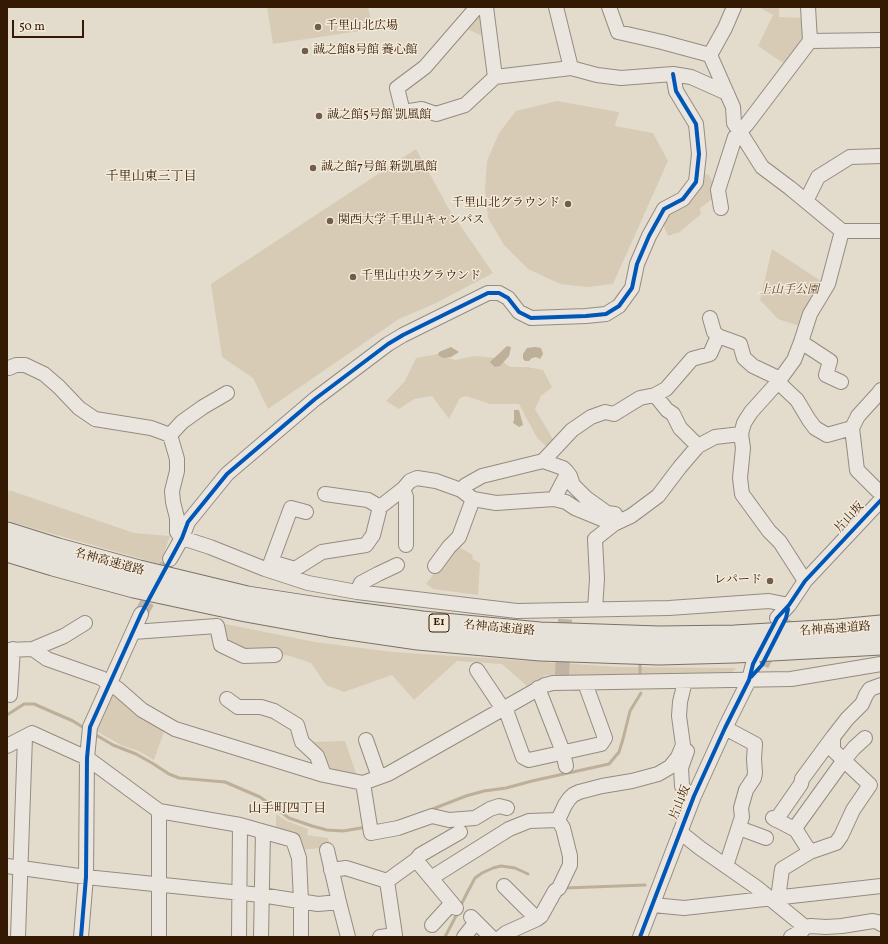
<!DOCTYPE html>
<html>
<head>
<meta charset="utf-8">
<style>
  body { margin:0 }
  #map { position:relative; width:888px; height:944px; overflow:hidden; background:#e3dccd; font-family:Vollkorn,serif }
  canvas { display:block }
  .frame { position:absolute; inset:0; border:8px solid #341903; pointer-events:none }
  .scale { position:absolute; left:12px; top:20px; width:72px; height:18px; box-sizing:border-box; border:2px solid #341903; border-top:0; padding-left:5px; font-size:12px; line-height:14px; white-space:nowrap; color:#341903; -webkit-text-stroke:3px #f3ead9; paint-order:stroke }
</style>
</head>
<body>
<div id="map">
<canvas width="888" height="944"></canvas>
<div class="frame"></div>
<div class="scale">50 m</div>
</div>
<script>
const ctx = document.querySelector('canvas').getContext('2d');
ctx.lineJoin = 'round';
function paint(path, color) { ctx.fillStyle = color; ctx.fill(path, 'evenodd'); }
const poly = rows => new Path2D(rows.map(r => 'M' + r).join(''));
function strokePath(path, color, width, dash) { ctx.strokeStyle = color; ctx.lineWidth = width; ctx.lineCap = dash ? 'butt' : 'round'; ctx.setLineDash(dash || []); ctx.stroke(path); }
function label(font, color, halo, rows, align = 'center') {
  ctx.font = font + ' Vollkorn,"Noto Serif JP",serif'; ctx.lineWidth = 3; ctx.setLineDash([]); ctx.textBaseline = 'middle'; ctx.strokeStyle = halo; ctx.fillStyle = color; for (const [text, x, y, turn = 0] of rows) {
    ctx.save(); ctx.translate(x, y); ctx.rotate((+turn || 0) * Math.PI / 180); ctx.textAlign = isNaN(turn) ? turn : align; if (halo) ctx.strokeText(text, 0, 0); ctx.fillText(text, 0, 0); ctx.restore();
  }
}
const green = poly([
  [267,7,368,7,372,23,360,31,273,44],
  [759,7,779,7,779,17,803,18,804,40,786,65,758,46,773,15],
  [479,13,483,14,487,38,465,28],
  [557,101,619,112,615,126,653,133,668,161,613,284,588,287,560,284,528,269,504,245,488,218,485,189,487,161,499,133,516,111],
  [416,149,449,209,493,273,434,304,399,319,268,409,253,378,222,357,211,284],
  [708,174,714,184,714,198,700,208,701,214,680,232,668,236,664,227,667,213,700,176],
  [772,249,824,283,802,327,778,319,760,300],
  [438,354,455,360,475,356,498,358,510,367,528,367,543,370,552,387,541,396,535,409,554,441,546,446,537,438,519,404,490,404,466,396,460,398,449,419,432,396,414,399,399,409,386,401,405,381,416,358],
  [9,490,134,533,170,536,160,564,7,521,7,498],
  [455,545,473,555,472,559,480,563,478,595,433,589,426,584],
  [225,624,315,642,393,652,620,667,736,668,730,675,546,675,527,686,502,664,457,661,414,700,392,675,344,692,326,685,311,663,290,656,271,652,242,652,225,643],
  [116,692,165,729,154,760,139,751,123,746,105,736,96,730,110,694],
  [345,741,357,776,330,771,309,742],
  [276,814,287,821,308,829,307,835,328,838,330,847,301,850,276,831]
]);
const water = poly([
  [507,346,511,347,509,356,500,366,495,367,490,362],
  [451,347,459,352,451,357,443,358,438,355,439,352],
  [535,347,541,348,543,354,540,359,536,357,532,358,529,361,525,361,523,359,523,354,527,348],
  [514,410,519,410,523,425,519,427,513,423,514,420]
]);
const stream = poly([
  [640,677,640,662],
  [7,715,24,704,34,704,73,721,84,728],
  [96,735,113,745,136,754,152,763,169,774,179,778,225,782,260,797,289,818,312,826,327,830,343,831,367,827],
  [430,810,466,796,484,791,506,788,532,781,609,764,619,752,623,739,630,711,641,693],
  [565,888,645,885],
  [460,907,467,893,475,878,482,873,493,868,501,866,515,868,528,874],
  [445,937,458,912]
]);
const minorTunnel = poly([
  [141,614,170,559],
  [762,665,786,618],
  [562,675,565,619]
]);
const minor = poly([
  [477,7,425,67,397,88,403,112,422,109,436,114,465,105,495,77,571,68,597,75,621,78,673,74,691,77,727,93],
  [486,7,495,77],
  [556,7,571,68],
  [609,7,618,32,662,42,710,55],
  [810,41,881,40],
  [710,55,733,107,734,123,740,132,762,167,790,188,842,231,881,231],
  [710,55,725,28,734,7],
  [806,201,818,177,850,157,881,156],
  [721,208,718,190,735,137,747,124,810,41,808,7],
  [710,318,714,332,718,336,740,344,744,358,753,366,774,376,778,382,797,400,809,420,815,428,827,435,852,428],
  [801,342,830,361,826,375,841,382],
  [7,368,9,368,16,365,25,365,44,374,59,387,79,408,95,419,151,428,170,435,177,459,177,471,172,491,173,502,177,518,177,532,182,538,210,547,265,569,308,583,357,592,517,611,669,608,769,601,789,605],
  [881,390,878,394,858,416,852,428,857,470,877,490,881,491],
  [655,395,667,410,673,414,680,428,698,446],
  [170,435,182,422,203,407,227,393],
  [567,472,570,476,573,485,586,498,607,513,615,514],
  [403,489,406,497,406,545],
  [461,490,466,485,482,476,543,461],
  [325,494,368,500,380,507],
  [554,499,565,478,567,472,563,468,543,461,572,430,591,417,605,412,614,414,640,398,655,395,666,389,692,359,710,354,718,336],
  [170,559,182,538,188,522,227,474,315,399,388,344,403,335,488,293,499,293,508,298,519,312,531,318,586,316,606,314,619,306,632,288,637,264,649,236,664,209,683,199,696,182,699,154,696,124,676,91,673,74],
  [271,562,291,508,306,512],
  [278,564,295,569,322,552,366,545,373,535,380,507,403,489,410,481,417,478,436,481,461,490,473,499,496,503,554,499,566,502,575,508,614,524,631,516,658,496,680,467,698,446,715,437,741,434],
  [435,566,449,547,459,537,473,499],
  [805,581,780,542,769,531,742,494,740,478,743,448,741,434,744,423,751,412,778,382,794,360,801,342,810,314,828,284,842,231],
  [357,592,361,583,378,574,397,565],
  [595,609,597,579,595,539,614,524],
  [777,618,789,605,805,581,881,500],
  [133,632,217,626,221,645,244,656,275,655],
  [33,649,64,636,85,623],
  [7,650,33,649,47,659,101,678,118,689,142,710,175,729,324,775,363,783,388,774,545,685,553,683,791,679,881,664],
  [477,670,499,703,507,713,523,757,529,760,601,744,605,738,585,683],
  [538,688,563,752,566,766],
  [10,695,13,649],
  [227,699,238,707,261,707,274,711,297,725,302,742,317,756,324,775],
  [725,728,755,744,754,759,755,773,754,778,746,790,741,808,742,817,726,866],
  [366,740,379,777],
  [7,746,32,733,87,758,159,811,240,825,293,840,299,858,301,901,301,937],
  [687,751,681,768,682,786,685,790,694,796],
  [363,783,371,833,398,828,432,816,449,820,475,818,490,809,499,806,507,808],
  [773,818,796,830,810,852],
  [776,820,801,784,802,779,833,737],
  [739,828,766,838],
  [795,828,844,760,854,748,865,738],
  [680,832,700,848,756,887,805,927,811,926,826,927,842,926,873,921,878,922,881,924],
  [327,850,339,902,348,937],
  [416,860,456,908],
  [7,866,86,877,261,895,318,904,339,902],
  [331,870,346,868,387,881,416,860,420,855,460,832],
  [431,878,509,829,529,821,558,820],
  [504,886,537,919],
  [778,898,782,869,810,852,836,843,841,836,853,810,870,785,833,750,833,737,847,719,862,704,866,695,870,689,881,685],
  [653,905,684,908,881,886],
  [471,917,491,937],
  [432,925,452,903],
  [18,937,25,737],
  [81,937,86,877,87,758,90,727,141,614],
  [159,937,159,811],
  [239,937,240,825],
  [261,937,263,832],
  [380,937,395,935,387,881],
  [464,937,476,922],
  [501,937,506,933,537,919,541,916,555,891,559,888,570,865,570,856,563,828,558,820,565,805,569,799,573,795,579,792,602,786,632,781,658,774,670,767,678,757,683,745,679,716,680,702,685,681],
  [640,937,694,796,725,728,749,680,753,664],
  [791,937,802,931,805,927]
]);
const highway = poly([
  [7,533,58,549,139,571,247,597,331,610,422,622,540,633,659,637,735,636,838,630,881,626],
  [7,551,53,565,134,587,246,611,329,626,418,639,540,650,659,654,735,652,881,644]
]);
const cycleway = poly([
  [751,677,762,665,786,618,788,609],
  [81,937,86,877,87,758,90,727,141,614,182,538,188,522,227,474,315,399,388,344,403,335,488,293,499,293,508,298,519,312,531,318,586,316,606,314,619,306,632,288,637,264,649,236,664,209,683,199,696,182,699,154,696,124,676,91,673,74],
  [640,937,694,796,725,728,749,680,753,664,777,618,789,605,805,581,881,500]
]);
const markers = [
  [318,27,4,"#715d4a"],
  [305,51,4,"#715d4a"],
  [319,116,4,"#715d4a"],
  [313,168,4,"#715d4a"],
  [568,204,4,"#715d4a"],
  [330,221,4,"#715d4a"],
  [353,277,4,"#715d4a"],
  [770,581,4,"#715d4a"]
];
const shields = [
  [439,623,20]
];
const shieldNames = [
  ["E1",439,623]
];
const poiNames = [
  ["千里山北広場",326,27],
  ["誠之館8号館 養心館",313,51],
  ["誠之館5号館 凱風館",327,116],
  ["誠之館7号館 新凱風館",321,168],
  ["千里山北グラウンド",560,204,"right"],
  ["関西大学 千里山キャンパス",338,221],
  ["千里山中央グラウンド",361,277],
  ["レパード",762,581,"right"]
];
const parkNames = [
  ["上山手公園",789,291]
];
const streetNames = [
  ["片山坂",850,518,-47],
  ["名神高速道路",109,563,15],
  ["名神高速道路",499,629,5],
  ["名神高速道路",835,630,-4],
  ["片山坂",681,803,-68]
];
const neighbourhoodNames = [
  ["千里山東三丁目",151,178],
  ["山手町四丁目",287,810]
];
paint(green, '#d7cbb6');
paint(water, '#bdaf98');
strokePath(stream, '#bdaf98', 3);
strokePath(minorTunnel, '#c0b5a5', 14, [14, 7]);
strokePath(minor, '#948c81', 16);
strokePath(highway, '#7a7267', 23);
strokePath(minor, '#eae5de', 14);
strokePath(highway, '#e6e1d9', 21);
strokePath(cycleway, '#0057b8', 4);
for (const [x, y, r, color] of markers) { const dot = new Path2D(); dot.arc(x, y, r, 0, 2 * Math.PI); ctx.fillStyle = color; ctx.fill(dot); strokePath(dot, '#f3ead9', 1.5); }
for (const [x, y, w] of shields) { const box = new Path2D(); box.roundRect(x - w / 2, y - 9, w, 18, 3); ctx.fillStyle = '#f3ead9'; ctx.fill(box); strokePath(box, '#341903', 1); }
label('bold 11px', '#341903', null, shieldNames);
label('12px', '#341903', '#f3ead9', poiNames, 'left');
label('italic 12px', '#624a33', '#f3ead9', parkNames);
label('12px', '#341903', '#f3ead9', streetNames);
label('13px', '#341903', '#f3ead9', neighbourhoodNames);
</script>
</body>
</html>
